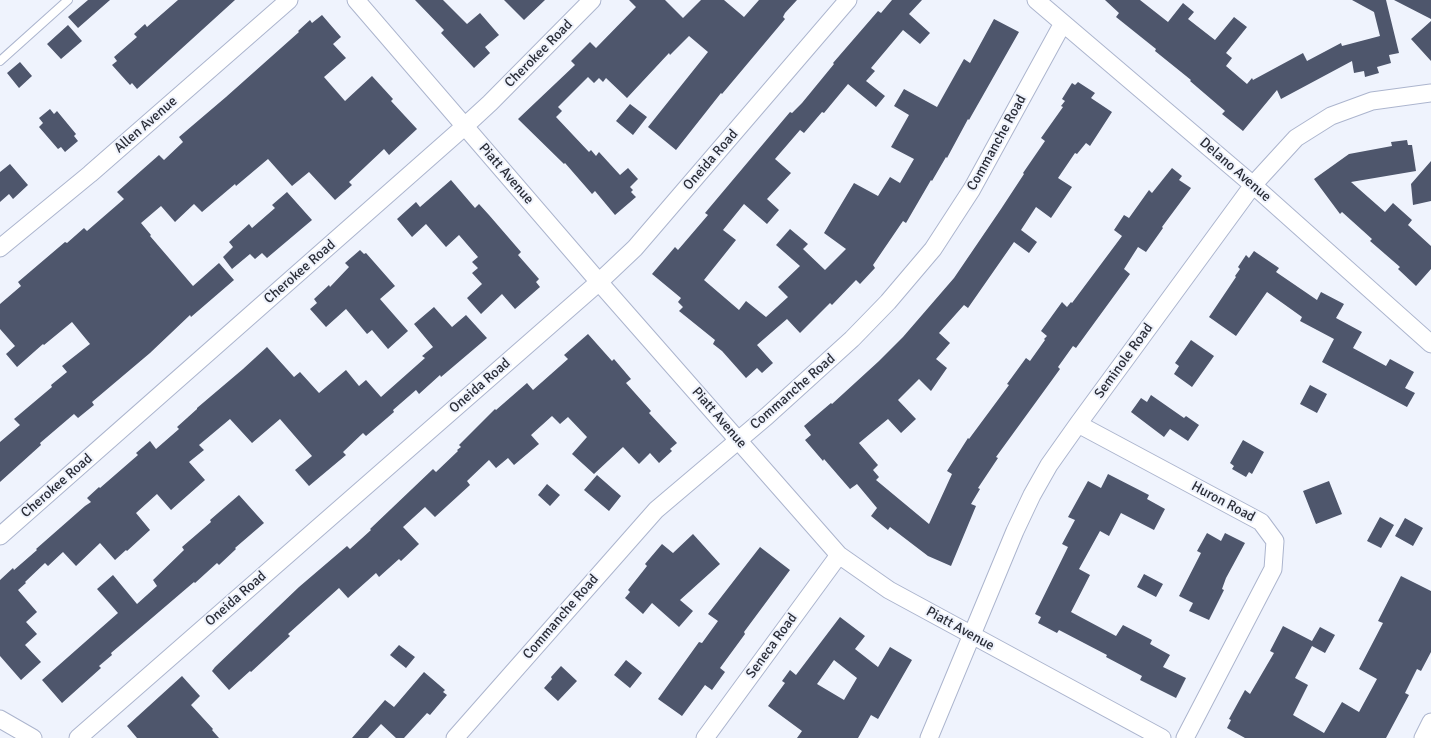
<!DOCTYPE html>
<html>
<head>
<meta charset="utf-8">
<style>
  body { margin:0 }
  canvas { display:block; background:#eff3fd }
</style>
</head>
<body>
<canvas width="1431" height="738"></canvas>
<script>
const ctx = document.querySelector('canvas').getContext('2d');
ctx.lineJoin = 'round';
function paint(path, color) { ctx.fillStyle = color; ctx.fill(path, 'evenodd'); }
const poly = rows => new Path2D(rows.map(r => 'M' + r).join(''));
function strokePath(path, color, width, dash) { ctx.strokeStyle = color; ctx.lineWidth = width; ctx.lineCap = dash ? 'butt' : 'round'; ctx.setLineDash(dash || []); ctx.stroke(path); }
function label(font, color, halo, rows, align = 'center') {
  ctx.font = font + ' Signika,sans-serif'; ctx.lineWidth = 4; ctx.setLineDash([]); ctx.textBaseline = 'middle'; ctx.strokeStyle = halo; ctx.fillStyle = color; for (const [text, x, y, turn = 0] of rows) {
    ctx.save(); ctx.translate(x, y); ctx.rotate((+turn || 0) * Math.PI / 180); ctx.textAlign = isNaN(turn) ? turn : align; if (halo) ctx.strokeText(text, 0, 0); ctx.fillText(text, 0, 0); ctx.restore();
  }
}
const building = poly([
  [88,0,110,0,78,28,68,17],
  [178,0,235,0,137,89,132,83,130,85,112,65,117,61,114,57,137,37,134,34,145,24,147,27],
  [415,0,443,0,467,24,480,13,499,35,485,47,490,53,474,68,441,33,444,30],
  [504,0,545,0,524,20],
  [629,0,665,0,683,18,701,0,724,0,744,17,759,0,797,0,785,13,783,17,785,19,722,94,721,93,676,150,648,127,708,52,689,36,670,55,669,53,627,98,606,78,603,82,599,78,594,83,588,77,558,107,562,111,556,117,589,152,591,150,596,156,599,152,620,175,628,168,638,179,630,187,633,190,631,192,636,197,615,215,595,191,592,194,565,163,564,164,518,119,575,65,571,61,590,42,596,48,636,7],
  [892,0,922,0,909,14,930,33,920,44,903,30,871,68,875,71,866,81,885,96,876,107,848,84,824,113,822,112,804,133,800,130,775,159,791,173,767,199,779,210,767,224,744,204,723,230,736,240,704,280,739,310,746,301,766,317,788,297,778,287,800,266,776,245,790,229,808,244,803,249,825,270,846,249,824,233,854,183,878,196,890,177,900,183,914,159,891,147,909,115,894,106,904,89,937,107,964,59,970,63,994,19,1019,32,969,120,968,119,947,158,946,157,932,181,931,180,906,223,903,221,873,265,875,268,860,284,856,280,832,305,830,303,800,333,787,319,757,345,773,363,762,373,757,368,746,378,722,351,713,344,715,340,679,311,683,307,678,302,681,298,652,274,675,247,678,250,708,215,705,213,790,112,792,113,802,103,834,64,833,63,878,11,881,13],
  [1105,0,1140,0,1168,22,1183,3,1194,12,1188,19,1215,40,1234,17,1247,27,1226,53,1232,58,1226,66,1247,84,1252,78,1253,80,1303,53,1307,61,1341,43,1342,46,1380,36,1374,12,1352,0,1386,0,1399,53,1389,55,1391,63,1377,67,1379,73,1365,77,1364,71,1354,73,1352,61,1281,99,1277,90,1243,131,1222,114,1225,111,1190,81,1191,80,1155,51,1156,49,1116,17,1119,13],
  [1394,0,1431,0,1431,19],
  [322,15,341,37,333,44,346,58,324,77,345,101,372,76,393,99,391,101,417,129,389,155,384,149,349,182,352,185,335,200,309,172,292,186,268,159,236,186,235,184,202,212,194,204,175,222,161,206,141,223,151,235,150,236,193,286,219,263,234,280,191,317,190,315,150,353,92,402,94,405,78,418,74,414,40,443,41,445,0,482,0,442,20,425,14,419,52,387,51,385,67,372,62,366,90,344,72,322,44,345,43,344,17,367,6,354,15,346,0,329,0,304,21,286,18,282,65,242,67,243,84,228,87,231,124,199,117,192,159,155,164,160,183,142,179,137,226,97,299,32,298,31,310,20,312,23],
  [1431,21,1431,61,1411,39],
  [68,25,82,41,61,59,47,44],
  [20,62,32,76,19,88,7,73],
  [1078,82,1095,93,1091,98,1112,112,1090,146,1086,143,1077,154,1075,153,1058,178,1072,187,1051,218,1036,207,1021,230,1037,242,1029,253,1014,242,968,308,964,305,939,333,950,343,936,359,947,368,931,391,919,379,898,400,916,419,901,433,888,419,859,443,878,465,873,470,879,477,876,480,929,524,952,474,947,471,968,438,969,439,1009,385,1007,384,1026,358,1030,361,1045,340,1044,339,1047,336,1041,331,1062,302,1067,307,1071,302,1072,303,1122,236,1114,230,1124,215,1129,218,1149,190,1152,193,1172,168,1182,176,1179,180,1191,188,1162,227,1163,228,1146,252,1138,247,1124,269,1130,274,1076,348,1073,346,1058,367,1060,369,996,457,998,458,978,488,980,489,971,504,976,506,951,566,928,556,890,527,888,530,871,516,877,508,857,484,850,489,824,459,823,461,805,440,811,435,804,426,831,403,832,404,879,361,903,337,954,278,1001,209,1024,174,1023,173,1045,141,1041,138,1063,107,1061,106,1065,101,1062,99,1072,83,1075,85],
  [630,104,647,117,633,135,616,121],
  [50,109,54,114,57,111,76,134,74,136,78,141,65,152,61,147,58,149,39,127,43,123,39,118],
  [1407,140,1408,145,1412,145,1416,171,1351,182,1385,212,1393,203,1412,220,1408,225,1431,246,1431,269,1416,286,1398,269,1400,267,1370,241,1372,239,1342,212,1340,214,1314,179,1349,154,1392,146,1391,142],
  [1431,161,1431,201,1413,205,1411,184],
  [10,164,28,185,13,199,9,194,0,202,0,172],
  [451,180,475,208,479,204,489,215,521,252,518,255,539,279,536,282,540,287,515,309,502,294,481,314,467,298,482,284,472,273,478,268,472,262,478,257,459,235,446,247,426,224,412,237,397,219,416,202,420,207],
  [287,192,312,220,267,258,262,253,255,259,250,254,232,269,223,257,233,247,229,242,249,224,252,228,275,208,272,205],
  [360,250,364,254,366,253,395,286,380,299,408,331,388,349,372,330,367,334,346,309,326,327,310,309,317,303,314,299,329,285,330,287,349,267,345,263],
  [1254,251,1279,268,1276,272,1317,300,1321,292,1344,304,1336,318,1362,332,1353,348,1386,366,1390,359,1414,372,1405,388,1415,393,1407,407,1322,362,1334,339,1300,321,1302,317,1267,292,1236,336,1209,317,1236,277,1235,276,1240,269,1238,267,1246,255,1249,258],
  [434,307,452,327,466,315,487,338,441,377,440,375,419,394,416,390,393,410,394,412,366,436,363,433,343,452,346,455,309,486,295,470,312,456,280,419,252,443,230,419,199,445,204,450,189,462,205,480,171,510,157,494,136,513,150,530,127,551,126,550,115,560,100,543,76,566,63,552,48,566,45,563,25,582,26,583,18,590,37,612,26,622,37,634,25,645,41,662,21,680,0,656,0,580,13,568,14,570,37,550,36,549,85,506,91,502,87,498,99,487,100,488,138,455,136,453,150,441,156,449,179,429,177,427,197,409,197,408,243,369,267,347,294,377,300,372,319,393,346,370,359,386,366,380,381,397,425,358,422,356,433,347,414,324],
  [588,334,612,361,614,359,631,379,626,383,651,411,649,413,677,443,670,449,672,451,659,463,650,453,639,464,623,447,594,474,572,454,587,437,568,417,560,424,552,416,531,435,539,444,514,465,508,458,496,468,489,460,467,481,470,485,435,517,425,507,403,527,419,544,401,561,399,559,379,577,376,573,348,598,339,588,288,634,290,636,251,672,250,671,229,690,212,671,215,667,299,587,347,546,350,549,371,530,370,529,433,469,436,472,458,451,457,450,461,447,459,445,495,409,496,410,527,383,533,390,568,359,564,355],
  [1191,340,1214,356,1192,387,1174,374,1179,366,1175,363],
  [1310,385,1327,394,1317,413,1300,404],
  [1151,395,1184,418,1186,416,1199,425,1188,441,1170,429,1164,437,1131,412,1141,398,1147,402],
  [1243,440,1264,452,1252,474,1249,472,1246,477,1232,469,1234,466,1230,463],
  [1108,474,1149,495,1147,499,1165,509,1154,530,1121,513,1109,536,1100,531,1079,569,1090,575,1071,612,1116,636,1123,625,1152,640,1150,644,1170,655,1163,667,1186,678,1176,698,1140,680,1142,676,1106,657,1107,655,1059,630,1057,633,1038,623,1041,617,1035,614,1068,547,1062,544,1075,520,1068,517,1088,481,1101,488],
  [597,475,621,496,609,511,584,490],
  [1329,481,1342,514,1316,524,1303,491],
  [547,484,560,495,550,506,538,495],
  [239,495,264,523,235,548,236,549,219,565,217,563,195,583,194,582,111,653,112,655,99,666,101,668,62,703,42,680,118,613,97,589,113,575,137,604,157,586,153,580,184,550,182,547,211,522,210,520],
  [1380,517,1394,525,1381,548,1367,541],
  [1405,518,1423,528,1413,546,1395,536],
  [1207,533,1221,541,1225,533,1245,543,1226,578,1222,589,1224,590,1209,620,1189,611,1193,603,1179,596,1201,553,1197,551],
  [693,534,720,564,680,600,693,611,679,627,652,603,643,614,625,598,630,592,628,590,647,566,645,564,662,544,673,553],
  [760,547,790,570,744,632,745,634,720,668,725,672,712,690,705,685,682,716,658,699,699,642,702,643,718,621,708,614],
  [1144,574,1163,584,1156,597,1137,587],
  [1401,576,1431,591,1431,652,1421,671,1417,669,1405,693,1409,695,1386,738,1245,738,1227,728,1231,720,1229,719,1245,690,1250,694,1274,653,1270,651,1283,626,1312,641,1320,627,1335,635,1325,653,1312,646,1295,678,1308,685,1293,715,1324,733,1342,702,1359,712,1377,679,1359,669,1383,623,1378,621],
  [840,617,865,636,855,649,878,667,890,647,912,660,878,719,871,715,858,738,797,738,802,731,768,706,785,683,782,681,790,670,796,675],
  [834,660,857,678,844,700,817,684],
  [399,645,415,657,406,668,390,655],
  [626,660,642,673,630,688,614,675],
  [561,666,577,681,558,701,544,688,552,679,551,677],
  [424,672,445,690,443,692,447,695,430,715,427,713,404,738,396,738,381,724,368,738,352,738,385,700,394,707],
  [182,676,200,696,191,705,213,729,212,730,219,738,137,738,127,726]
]);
const lane = poly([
  [0,61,68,0]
]);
const street = poly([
  [356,0,599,282,839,555,889,590,1162,738],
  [1036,0,1253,185,1431,344],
  [0,248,90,174,289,0],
  [1078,424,1261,522,1275,541,1273,569,1185,738],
  [0,536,465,126,490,103,592,0],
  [0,719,33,738],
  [78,738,599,282,635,248,848,0],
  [455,738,656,510,767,416,852,339,888,302,933,249,972,189,1063,23],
  [705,738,839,555],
  [929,738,1015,531,1032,495,1049,465,1078,424,1253,185,1296,138,1331,116,1372,101,1431,93],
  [1423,738,1431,722]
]);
const streetNames = [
  ["Cherokee Road",539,54,-45],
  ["Allen Avenue",146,125,-41],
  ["Commanche Road",997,143,-61],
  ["Oneida Road",711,160,-49],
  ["Delano Avenue",1235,170,41],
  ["Piatt Avenue",506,174,49],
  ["Cherokee Road",300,272,-41],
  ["Seminole Road",1124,361,-54],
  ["Oneida Road",480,386,-41],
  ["Commanche Road",793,392,-41],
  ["Piatt Avenue",719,418,49],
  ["Cherokee Road",57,486,-41],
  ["Huron Road",1223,502,28],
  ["Oneida Road",236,599,-41],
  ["Commanche Road",561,617,-49],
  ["Piatt Avenue",960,629,29],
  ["Seneca Road",772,646,-54]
];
paint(building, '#4e566c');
strokePath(lane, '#acb5ce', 10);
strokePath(street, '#acb5ce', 19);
strokePath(lane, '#fff', 8);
strokePath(street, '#fff', 17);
label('14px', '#2b2e38', '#eff3fd', streetNames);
</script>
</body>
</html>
